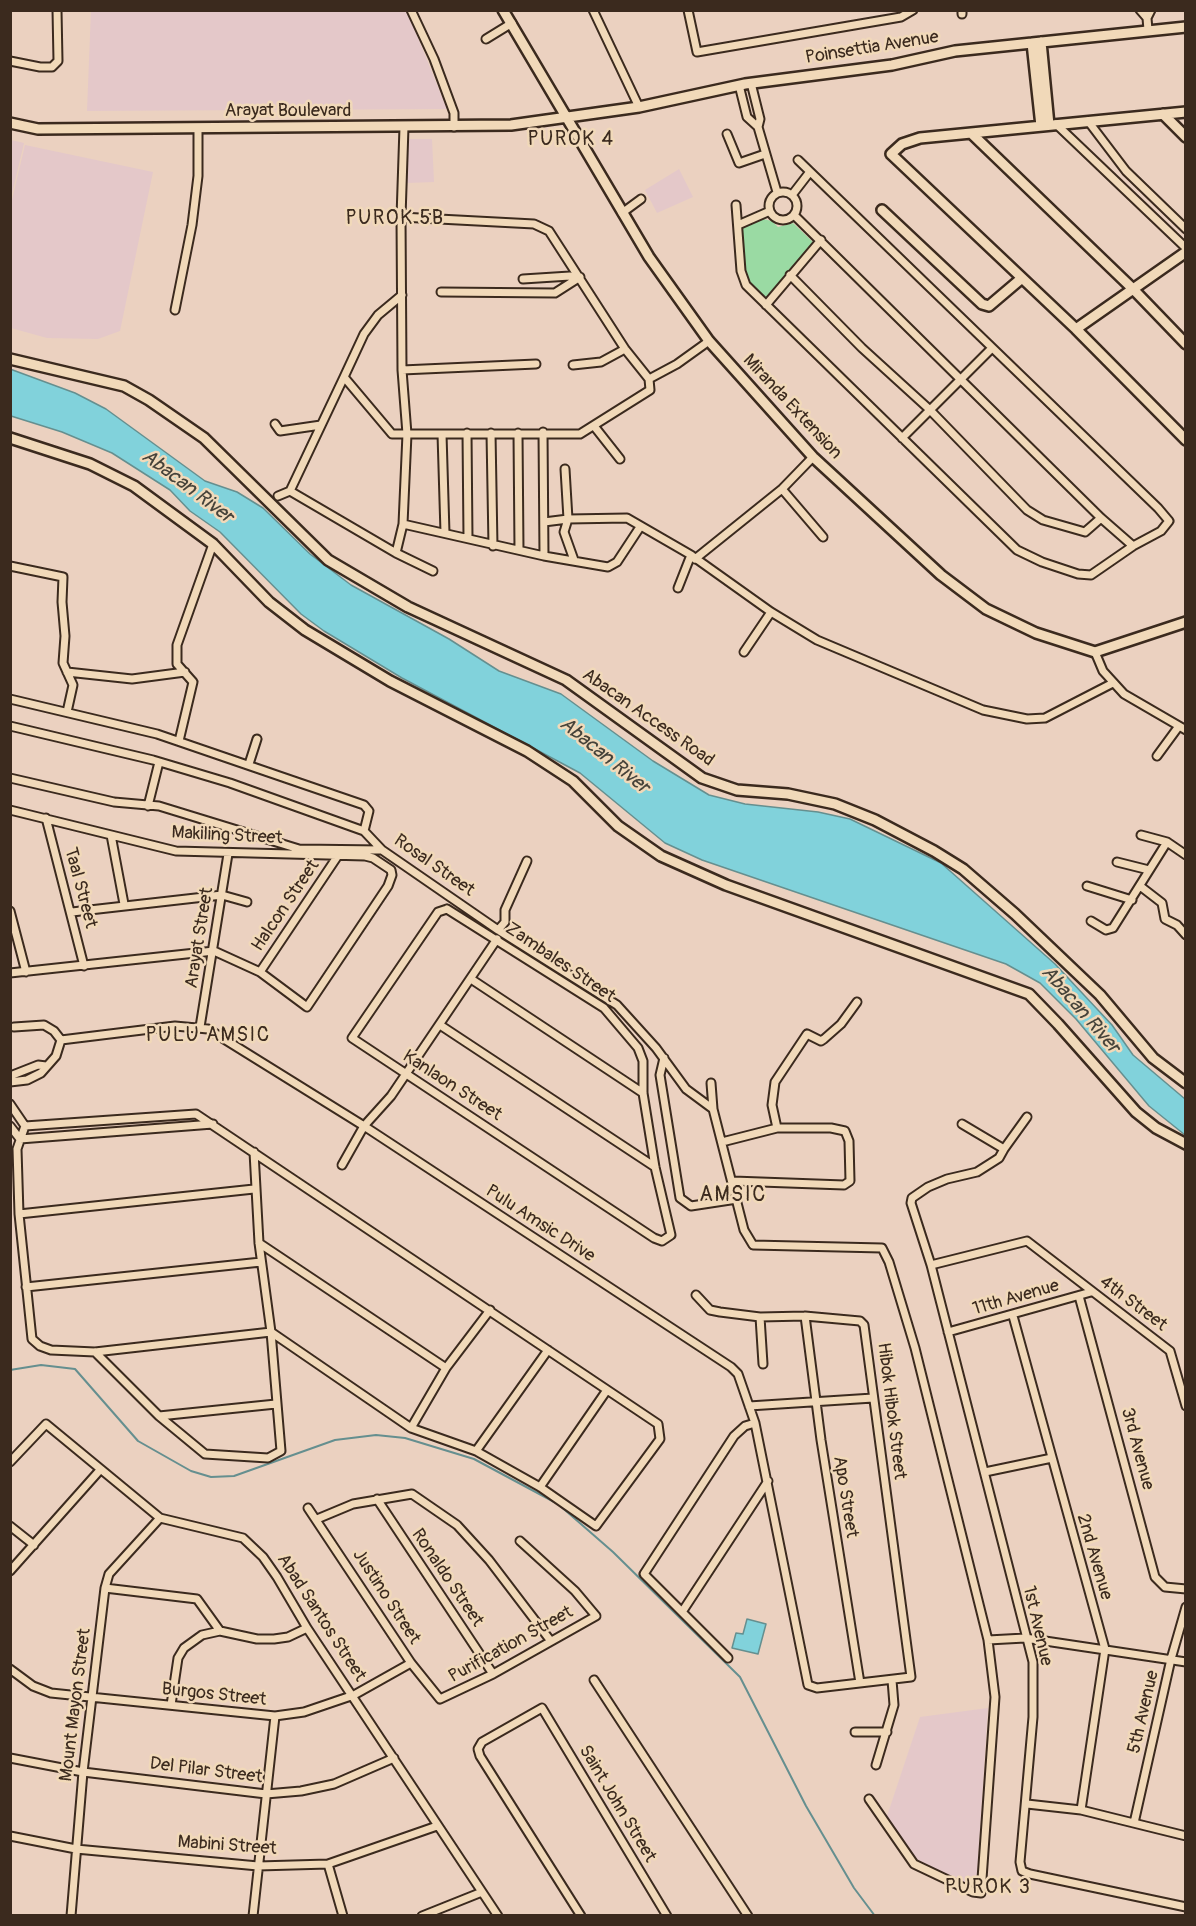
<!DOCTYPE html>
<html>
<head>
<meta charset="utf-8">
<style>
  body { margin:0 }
  #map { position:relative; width:1196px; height:1926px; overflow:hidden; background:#ebd1c0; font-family:Pangolin,sans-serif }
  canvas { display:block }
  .frame { position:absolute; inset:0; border:12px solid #3b2a1e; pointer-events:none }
</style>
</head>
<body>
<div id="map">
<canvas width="1196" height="1926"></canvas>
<div class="frame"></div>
</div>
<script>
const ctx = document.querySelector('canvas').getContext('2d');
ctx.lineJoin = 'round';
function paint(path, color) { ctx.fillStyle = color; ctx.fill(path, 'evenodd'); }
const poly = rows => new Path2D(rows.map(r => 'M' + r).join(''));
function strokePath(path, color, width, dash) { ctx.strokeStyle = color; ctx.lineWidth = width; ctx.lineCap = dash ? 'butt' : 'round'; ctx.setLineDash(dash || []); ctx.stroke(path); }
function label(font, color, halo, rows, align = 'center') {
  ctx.font = font + ' Pangolin,sans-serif'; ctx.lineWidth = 5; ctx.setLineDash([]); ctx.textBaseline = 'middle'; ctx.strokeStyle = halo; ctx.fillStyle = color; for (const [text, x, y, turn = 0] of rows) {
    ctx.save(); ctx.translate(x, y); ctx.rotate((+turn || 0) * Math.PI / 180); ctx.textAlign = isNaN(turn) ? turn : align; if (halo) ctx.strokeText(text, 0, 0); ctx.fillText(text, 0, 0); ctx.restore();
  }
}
const built = poly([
  [91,10,407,11,447,109,87,111],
  [406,139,432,139,434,182,406,183],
  [11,140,24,143,11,198,10,140],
  [25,145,153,172,120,331,98,339,47,338,11,328,11,204],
  [679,169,693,197,657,213,645,190],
  [988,1708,976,1891,913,1860,887,1816,920,1717]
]);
const green = poly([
  [763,219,772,221,778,227,793,223,813,242,765,299,747,283,742,228]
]);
const water = poly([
  [10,369,75,393,106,409,205,481,237,492,263,508,310,554,351,585,449,639,499,671,561,694,653,761,709,795,745,804,818,812,850,819,941,863,1055,964,1112,1025,1133,1055,1185,1099,1185,1135,1149,1106,1076,1019,1040,983,1006,964,702,860,665,843,580,773,402,678,324,631,301,614,220,532,190,511,170,490,112,453,62,432,11,416,10,369],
  [747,1619,766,1624,758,1654,732,1648,736,1633,743,1634,747,1619]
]);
const stream = poly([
  [10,1370,41,1365,75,1369,138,1441,191,1471,211,1477,234,1476,335,1440,376,1435,405,1438,474,1459,558,1504,613,1552,740,1677,806,1806,854,1888,875,1916]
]);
const street = poly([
  [411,10,434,59,454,113,454,127],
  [593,10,639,107],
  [688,10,697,52,901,17,913,10],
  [1140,10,1147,18,1148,30],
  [962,14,962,10],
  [1147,18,1151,10],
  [486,39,512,23],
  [10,61,40,67,52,67,58,61,57,10],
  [751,83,760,119,758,127,777,192],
  [739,85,747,117,758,127],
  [1088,121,1126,171,1186,229],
  [1056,124,1186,248],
  [404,127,401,217,402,370,407,434,403,524,396,553,433,571],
  [727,134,739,163,765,154],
  '769 206a14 14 0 1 1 28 0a14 14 0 1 1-28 0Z',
  [792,195,809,173],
  [736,205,741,271,746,285,1017,550,1042,562,1078,574,1091,575,1133,546,1161,531,1169,521,1158,508,798,160],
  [622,213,641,199],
  [794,215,1101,518,1133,546],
  [401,217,534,224,549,231,625,349,649,379,650,390,580,434,392,434,344,377,364,334,378,315,402,295],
  [738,225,770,211],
  [790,275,862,348,929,409,1027,510,1043,520,1085,532,1101,518],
  [523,279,570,276,577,279],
  [441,292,555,293,580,277],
  [766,305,821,240],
  [175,310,192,225,198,176,198,128],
  [573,365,601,362,625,349],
  [402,370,536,364],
  [649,379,677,364,709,341],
  [275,424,280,431,321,425],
  [594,426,620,459],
  [467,433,468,538],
  [491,433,493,546],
  [518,433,519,550],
  [442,434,445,533],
  [902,438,992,348],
  [565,469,568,519,627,518,691,555,771,612,817,640,983,710,1027,719,1045,718,1111,684],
  [782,489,823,537],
  [290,491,344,377],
  [278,496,290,491,396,553],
  [544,522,568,519,564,532,574,560],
  [403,524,544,556,543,432],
  [544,556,608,567,617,562,640,527],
  [695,559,782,489,813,457],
  [10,566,63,577,62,602,65,636,63,663,73,685,67,712],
  [678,588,691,555],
  [744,652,771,612],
  [1095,652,1103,671,1124,694,1186,730],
  [67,672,132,679,185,672],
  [10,699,157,734,364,805,369,811,364,831],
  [10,726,153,760,230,783,364,831,382,850,498,930,617,1005,656,1048,686,1089,713,1109,744,1230,753,1245,882,1248,889,1262,915,1348,988,1640,995,1697,981,1893,973,1892,914,1864,869,1799],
  [179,741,193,682,177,664,177,645,213,544],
  [1157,756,1179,726],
  [249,764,257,739],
  [10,778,114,802,159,806,299,849,382,850],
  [148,806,159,762],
  [10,810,176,851,365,856,373,858,391,870,392,875,388,886,307,1007,260,972,214,951,10,973],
  [46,818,84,966],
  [111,835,124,904],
  [1141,835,1167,842,1186,855],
  [1117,862,1149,870],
  [1087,886,1132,900],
  [1140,886,1162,903,1165,919,1177,925,1186,935],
  [447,909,604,1008,638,1048,643,1061,643,1093,655,1167,671,1235,662,1241,654,1238,352,1038,438,912,447,909],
  [10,911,26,972],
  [72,912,222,895,247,902],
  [1091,921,1106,930,1113,928,1167,842],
  [498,930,505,922,505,910,527,861],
  [260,972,337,857],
  [471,979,643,1093],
  [440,1025,655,1167],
  [14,1027,44,1025,54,1031,61,1040],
  [200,1027,228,854],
  [664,1058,660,1075,680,1198,691,1206,737,1199],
  [10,1076,38,1065,46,1066],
  [10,1082,27,1080,41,1073,56,1056,61,1040,175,1026,208,1029,364,1126,731,1367,738,1374,755,1423,808,1685,817,1688,911,1677,864,1325,860,1321,805,1316,760,1317,720,1312,710,1310,696,1295],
  [711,1083,713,1109],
  [10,1104,25,1126,196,1114,658,1424,660,1439,596,1526,540,1487,476,1451,411,1428,271,1332,95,1352,51,1350,40,1346,32,1339,19,1214,17,1149,25,1126],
  [962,1124,1004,1149,999,1158,977,1172,947,1179,928,1187,912,1198,911,1203,931,1265,1033,1662,1033,1717,1020,1862,1022,1871,1030,1874,1186,1907],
  [10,1126,20,1139,213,1124],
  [777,1128,772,1105,775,1082,807,1034,821,1041,824,1039,841,1024,857,1002],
  [722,1142,777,1128,831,1128,845,1131,849,1141,850,1181,844,1185,733,1181],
  [1004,1149,1027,1117],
  [342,1165,364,1126,391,1096,497,939],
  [19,1214,254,1189],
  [259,1243,446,1368],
  [931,1265,1027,1241,1170,1351,1186,1406],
  [26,1287,261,1262],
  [1079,1296,1155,1577,1165,1587,1186,1589],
  [805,1316,821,1440,860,1683],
  [1013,1316,1105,1649,1081,1810],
  [760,1317,763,1364],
  [948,1332,1091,1292],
  [95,1352,159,1416,205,1454,268,1458,281,1451,271,1332,259,1243,254,1152],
  [749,1406,873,1398],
  [159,1416,276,1404],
  [411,1428,446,1368,490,1310],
  [476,1451,548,1350],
  [10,1462,46,1424,160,1518,243,1538,263,1557,277,1577,307,1628,498,1916],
  [985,1472,1052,1458],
  [540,1487,607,1390],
  [377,1499,493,1674],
  [308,1508,411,1663,440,1699,493,1674,596,1616,575,1591,520,1541],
  [317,1519,353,1504,412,1494,457,1525,489,1560,550,1640],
  [10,1526,34,1545],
  [10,1571,100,1470],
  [105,1588,197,1599,220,1631],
  [682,1612,768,1481],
  [988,1640,1025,1638,1186,1662],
  [728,1658,644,1574,734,1436,745,1426,755,1423],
  [10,1669,33,1686,51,1693,275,1716,304,1712,354,1695,411,1663],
  [594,1680,748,1916],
  [171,1705,178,1658,184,1648,202,1635,220,1631,257,1639,274,1639,288,1637,307,1628],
  [855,1732,887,1732],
  [10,1758,83,1772,266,1794,301,1791,334,1784,394,1758],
  [876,1765,894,1705,892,1680],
  [1027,1804,1081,1810,1186,1836],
  [1134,1823,1171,1659,1186,1607],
  [10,1836,76,1849,258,1866,328,1864,437,1826],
  [328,1864,343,1916],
  [71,1916,83,1772,105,1588,109,1574,160,1518],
  [253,1916,275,1716],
  [422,1916,482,1892],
  [581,1916,480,1756,478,1749,482,1742,542,1708,667,1916]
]);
const secondary = poly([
  [503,10,649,257,709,341,813,457,941,575,986,609,1036,633,1095,652,1186,622],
  [1041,42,1049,125],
  [1032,43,1041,126],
  [1186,112,920,138,902,144,891,154,1076,329,1186,440],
  [1163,114,1186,137],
  [10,123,38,129,511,125,639,107,745,84,892,65,955,51,1186,27],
  [971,133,1133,289,1186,344],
  [882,210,982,304,989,306,1022,278],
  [1076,329,1186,252],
  [10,359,124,386,149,400,204,438,328,560,408,607,566,680,702,778,737,790,788,794,835,804,875,820,934,851,963,869,1015,914,1100,995,1153,1058,1186,1083],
  [10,438,90,464,134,486,213,544,269,602,305,630,390,681,527,751,573,781,618,826,661,856,726,885,1029,994,1058,1024,1136,1112,1156,1128,1186,1144]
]);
const streetNames = [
  ["Poinsettia Avenue",872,48,-9],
  ["Arayat Boulevard",288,111],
  ["Miranda Extension",792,407,47],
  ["Abacan Access Road",648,718,35],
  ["Makiling Street",227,836,3],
  ["Rosal Street",434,866,35],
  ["Taal Street",80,888,75],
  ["Halcon Street",286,906,-56],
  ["Arayat Street",200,938,-81],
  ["Zambales Street",560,963,34],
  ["Kanlaon Street",452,1086,33],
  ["Pulu Amsic Drive",540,1224,33],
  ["11th Avenue",1016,1298,-16],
  ["4th Street",1133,1304,37],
  ["Hibok Hibok Street",891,1411,83],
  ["3rd Avenue",1137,1449,75],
  ["Apo Street",845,1497,81],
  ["2nd Avenue",1094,1557,74],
  ["Ronaldo Street",447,1578,56],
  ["Justino Street",386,1597,57],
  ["Abad Santos Street",321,1618,57],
  ["1st Avenue",1037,1626,77],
  ["Purification Street",511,1645,-29],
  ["Burgos Street",214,1695,6],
  ["Mount Mayon Street",76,1705,-83],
  ["5th Avenue",1144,1712,-77],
  ["Del Pilar Street",206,1771,7],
  ["Saint John Street",617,1804,59],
  ["Mabini Street",227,1846,4]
];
const neighbourhoodNames = [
  ["PUROK 4",571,140],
  ["PUROK 5B",395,219],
  ["PULU AMSIC",208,1036],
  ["PUROK 3",988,1888]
];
const waterNames = [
  ["Abacan River",187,487,37],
  ["Abacan River",604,756,39],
  ["Abacan River",1080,1010,49]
];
const quarterNames = [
  ["AMSIC",733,1196]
];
paint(built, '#e4c8c9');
paint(green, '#9adaa3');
paint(water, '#81d2db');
strokePath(water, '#658f8f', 1.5);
strokePath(stream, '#658f8f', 2);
strokePath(street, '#3b2a1e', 11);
strokePath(secondary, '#3b2a1e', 14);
strokePath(street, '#f1d9b9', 7);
strokePath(secondary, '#f1d9b9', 9);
label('18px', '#3b2a1e', '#f1d9b9', streetNames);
ctx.letterSpacing = '1.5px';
label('20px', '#3b2a1e', '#f1d9b9', neighbourhoodNames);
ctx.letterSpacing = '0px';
label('italic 20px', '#46433a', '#f1d9b9', waterNames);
ctx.letterSpacing = '1.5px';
label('21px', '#3b2a1e', '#f1d9b9', quarterNames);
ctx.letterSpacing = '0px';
</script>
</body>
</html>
